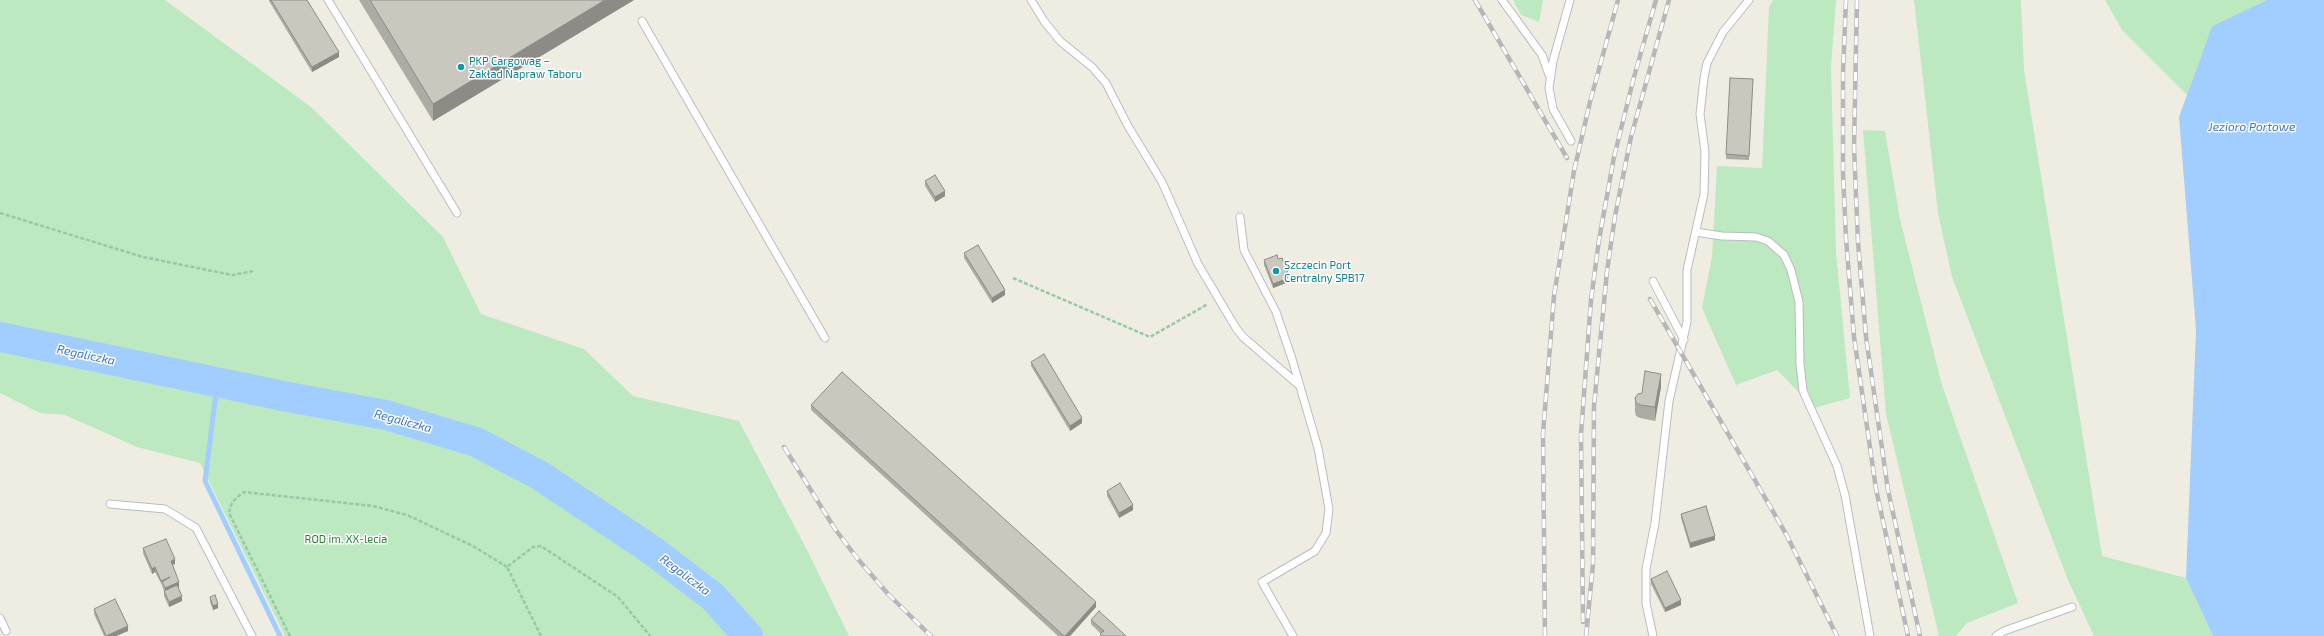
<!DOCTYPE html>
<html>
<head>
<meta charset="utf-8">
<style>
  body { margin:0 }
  canvas { display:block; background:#efede2 }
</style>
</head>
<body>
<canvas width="2324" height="636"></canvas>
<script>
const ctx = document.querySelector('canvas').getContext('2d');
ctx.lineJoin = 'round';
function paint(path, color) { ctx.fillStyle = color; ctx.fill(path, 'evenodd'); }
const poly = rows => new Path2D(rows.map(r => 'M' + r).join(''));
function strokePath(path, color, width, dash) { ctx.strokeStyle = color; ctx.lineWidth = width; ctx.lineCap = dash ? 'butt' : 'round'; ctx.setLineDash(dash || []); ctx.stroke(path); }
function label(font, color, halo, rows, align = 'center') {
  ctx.font = font + ' "Exo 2",sans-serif'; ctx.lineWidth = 3; ctx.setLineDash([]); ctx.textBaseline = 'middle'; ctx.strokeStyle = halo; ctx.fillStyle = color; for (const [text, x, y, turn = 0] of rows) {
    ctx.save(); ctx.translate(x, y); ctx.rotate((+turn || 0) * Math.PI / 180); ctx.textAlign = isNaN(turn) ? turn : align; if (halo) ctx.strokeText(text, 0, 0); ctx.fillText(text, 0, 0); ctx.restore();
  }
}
const green = poly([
  [0,0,165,0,311,107,443,237,481,314,584,349,633,396,739,421,807,550,849,636,285,636,200,463,137,447,65,415,40,413,0,393],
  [1513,0,1543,0,1539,22,1521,15],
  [1773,0,1836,0,1831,67,1836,252,1850,398,1814,408,1777,370,1736,385,1702,308,1712,256,1717,166,1762,168,1769,7],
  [1914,0,2021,0,2024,70,2102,556,2186,578,2213,636,2094,636,2068,580,1952,277,1938,213],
  [2105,0,2267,0,2212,26,2187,95,2122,30],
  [1863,130,1885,131,1900,219,1942,385,2018,603,1967,623,1956,636,1939,636,1886,414]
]);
const water = poly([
  [2267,0,2324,0,2324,636,2213,636,2186,578,2196,330,2179,117,2212,26]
]);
const stream = poly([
  [217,385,205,481,280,636]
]);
const river = poly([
  [0,337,288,397,386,415,476,442,539,475,653,551,713,597,748,636]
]);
const path = poly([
  [0,213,143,257,232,275,254,271],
  [1013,278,1150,337,1208,304],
  [290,636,229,513,231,505,236,498,244,492,373,506,407,515,473,546,507,567],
  [541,636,507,567,533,547,541,546,618,597,650,636]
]);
const lane = poly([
  [328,0,457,213],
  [1031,0,1044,21,1060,41,1092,67,1106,83,1128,126,1162,182,1198,264,1236,328,1243,337,1300,386],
  [1502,0,1542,55,1549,75],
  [1570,0,1553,61,1549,88,1553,109,1571,141],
  [642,21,825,338],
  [1240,217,1244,250,1276,312,1292,359,1318,448,1329,509,1326,533,1315,551,1262,582,1293,636],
  [1696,232,1722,236,1756,237,1768,241,1784,255,1791,270,1799,302,1800,364,1803,391,1837,466,1845,495,1870,636],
  [1653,281,1684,340],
  [110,504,165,509,196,528,252,636],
  [0,618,6,631],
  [1653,636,1646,603,1646,569,1655,523,1669,401,1687,322,1687,270,1704,194,1705,152,1700,114,1704,78,1707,63,1723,32,1749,0],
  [1996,636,2004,631,2072,607]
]);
const rail = poly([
  [1475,0,1567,158],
  [1846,0,1843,73,1843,172,1846,239,1854,337,1876,489,1908,636],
  [1857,0,1854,147,1858,242,1866,337,1888,490,1920,636],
  [1650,299,1786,534,1837,636],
  [784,447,835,529,857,558,888,594,931,636],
  [1583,622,1581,434,1591,300,1599,240,1614,157,1634,77,1656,0],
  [1545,636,1543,434,1554,296,1574,171,1590,102,1618,0],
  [1586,636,1593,564,1594,406,1607,271,1615,216,1631,137,1669,0]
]);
const wall = poly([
  [269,0,307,0,339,57,312,72,269,1],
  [359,0,634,0,433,121],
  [1753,79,1749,160,1726,159,1726,154],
  [925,181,945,196,935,202,925,186],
  [964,253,1005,295,992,303,964,258],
  [1278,259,1288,278,1286,279,1286,283,1273,288,1264,265,1264,260],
  [1031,362,1082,423,1070,431,1031,366],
  [1661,387,1655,421,1640,418,1636,416,1635,412,1635,398,1642,393],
  [811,405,1096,607,1070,636,1058,636,811,410],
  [1107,491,1133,510,1119,518,1107,496],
  [1681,514,1715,540,1690,548,1681,518],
  [143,548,175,564,173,565,182,601,169,607,164,596,164,591,162,585,155,572,152,574,143,553],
  [1651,579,1681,605,1665,612,1651,584],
  [210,597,218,608,213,610,210,602],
  [94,609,128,631,116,636,104,636,94,614],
  [1091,620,1126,636,1100,636,1101,634,1091,624]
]);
const shadedWall = poly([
  [605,0,634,0,433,121,433,104],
  [339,52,339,57,312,72,312,67],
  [945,191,945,196,935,202,935,197],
  [1288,273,1288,278,1284,279,1284,275],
  [1286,279,1286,283,1273,288,1273,284],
  [1005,290,1005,295,992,303,992,298],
  [1661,374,1661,387,1655,421,1655,407],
  [1082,418,1082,423,1070,431,1070,426],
  [1133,505,1133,510,1119,518,1119,513],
  [1715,536,1715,540,1690,548,1690,543],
  [175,559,175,564,171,565,171,561],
  [155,567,155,572,152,574,152,569],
  [179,582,179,587,165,593,165,588],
  [182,596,182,601,169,607,169,602],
  [1681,600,1681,605,1665,612,1665,608],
  [1096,602,1096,607,1070,636,1065,636],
  [218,604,218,608,213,610,213,606],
  [128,626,128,631,116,636,106,636]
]);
const building = poly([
  [271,0,307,0,339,52,312,67,271,0],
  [370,0,605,0,433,104,370,0],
  [1730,78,1753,79,1749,156,1726,154,1730,78],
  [935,175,945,191,935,197,925,181,935,175],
  [978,245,1005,290,992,298,964,253,978,245],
  [1277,255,1278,259,1282,258,1288,273,1284,275,1286,279,1273,284,1264,260,1277,255],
  [1044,354,1082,418,1070,426,1031,362,1044,354],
  [1645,371,1661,374,1655,407,1640,405,1636,403,1635,398,1638,394,1642,393,1645,371],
  [842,372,1096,602,1065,636,1064,636,811,405,842,372],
  [1120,483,1133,505,1119,513,1107,491,1120,483],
  [1706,506,1715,536,1690,543,1681,514,1706,506],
  [166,539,175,559,171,561,179,582,165,588,162,582,170,577,161,581,155,567,152,569,143,548,166,539],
  [1667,571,1681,600,1665,608,1651,579,1667,571],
  [177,585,182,596,169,602,164,591,177,585],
  [215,595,218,604,213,606,210,597,215,595],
  [115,599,128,626,106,636,94,609,115,599],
  [1099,611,1126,636,1102,636,1100,634,1104,631,1091,620,1099,611]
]);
const markers = [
  [461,67,4,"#0f9aa8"],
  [1276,271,4,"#0f9aa8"]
];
const cultureNames = [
  ["PKP Cargowag –",469,61],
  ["Zakład Napraw Taboru",469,74],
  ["Szczecin Port",1284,265],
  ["Centralny SPB17",1284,278]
];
const parkNames = [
  ["ROD im. XX-lecia",346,539]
];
const waterNames = [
  ["Jezioro Portowe",2252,127],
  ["Regaliczka",86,355,12],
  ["Regaliczka",403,421,15],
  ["Regaliczka",685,575,37]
];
paint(green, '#bce9c0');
paint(water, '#a2ceff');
strokePath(stream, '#a2ceff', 5);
strokePath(river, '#a2ceff', 30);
strokePath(lane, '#babcc3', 9);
strokePath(path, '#95caa9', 2.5, [4, 2]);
strokePath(lane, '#fff', 7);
strokePath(rail, '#b6b7b8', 4.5);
strokePath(rail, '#fff', 3, [9]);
paint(wall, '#aeaba4');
paint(shadedWall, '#8d8b86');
paint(building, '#cac7bf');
strokePath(building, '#8d8b86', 1);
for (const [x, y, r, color] of markers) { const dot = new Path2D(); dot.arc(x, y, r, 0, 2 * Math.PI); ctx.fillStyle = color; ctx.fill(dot); strokePath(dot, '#fff', 1.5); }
label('11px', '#0d838f', '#fff', cultureNames, 'left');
label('11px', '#2c8338', '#fff', parkNames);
label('italic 12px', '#3974ce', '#fff', waterNames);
</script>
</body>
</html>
